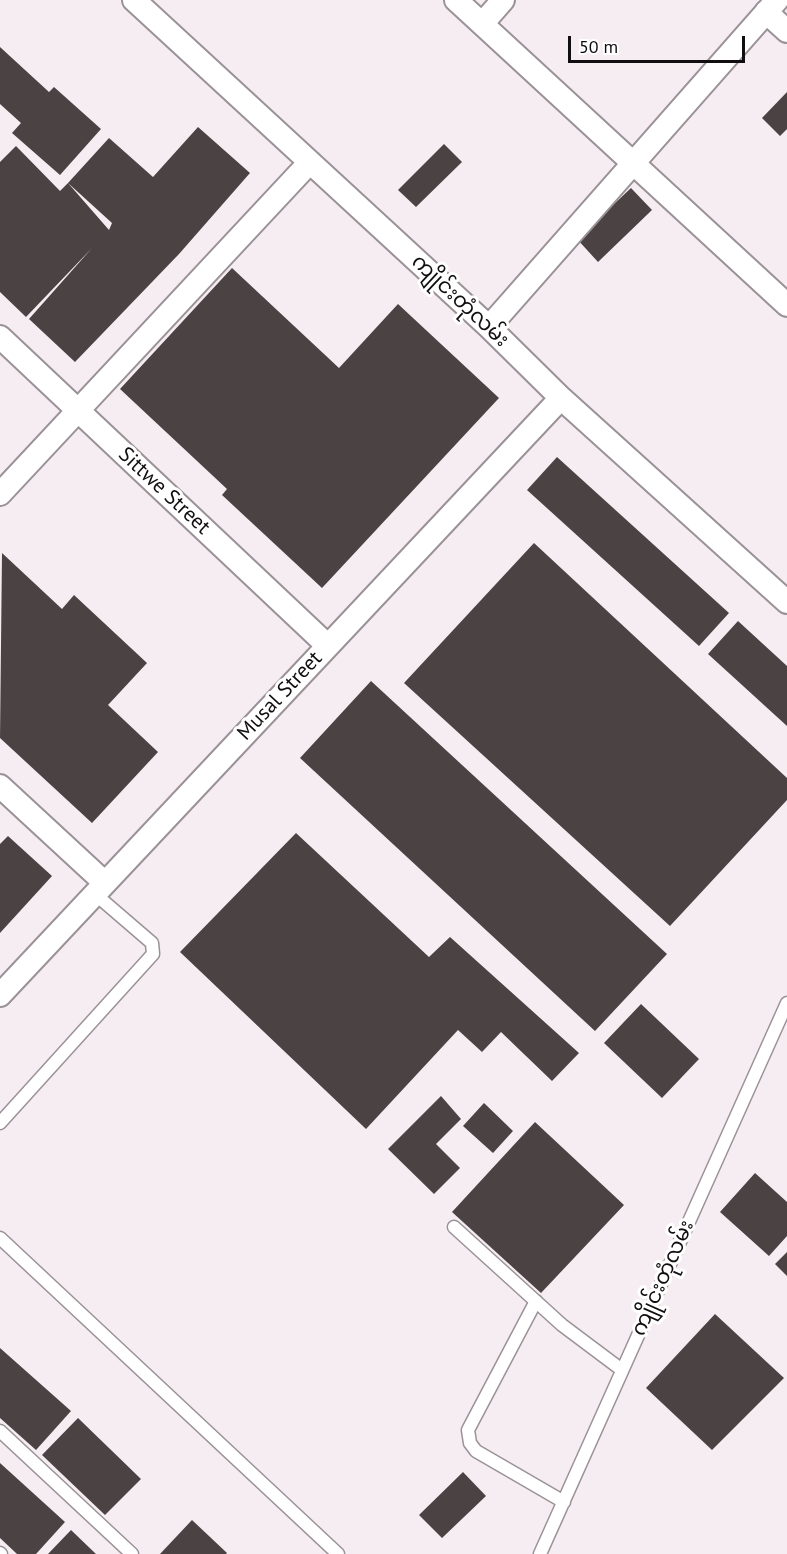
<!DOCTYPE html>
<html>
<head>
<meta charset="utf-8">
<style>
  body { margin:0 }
  #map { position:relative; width:787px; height:1554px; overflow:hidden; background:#f6edf2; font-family:"PT Sans",sans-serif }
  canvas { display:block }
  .scale { position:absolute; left:568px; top:36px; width:177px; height:27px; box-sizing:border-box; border:3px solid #110e10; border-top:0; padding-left:8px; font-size:18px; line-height:21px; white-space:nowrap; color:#110e10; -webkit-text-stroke:4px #fff; paint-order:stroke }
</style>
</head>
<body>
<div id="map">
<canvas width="787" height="1554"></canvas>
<div class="scale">50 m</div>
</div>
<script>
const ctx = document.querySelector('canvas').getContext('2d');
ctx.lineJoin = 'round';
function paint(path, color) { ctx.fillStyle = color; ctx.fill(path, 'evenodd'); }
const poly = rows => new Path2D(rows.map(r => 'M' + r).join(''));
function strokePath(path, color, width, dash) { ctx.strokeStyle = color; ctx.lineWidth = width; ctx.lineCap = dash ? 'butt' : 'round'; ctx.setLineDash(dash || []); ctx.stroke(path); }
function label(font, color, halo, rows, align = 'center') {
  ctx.font = font + ' "PT Sans","Noto Sans Myanmar",sans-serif'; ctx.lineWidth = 6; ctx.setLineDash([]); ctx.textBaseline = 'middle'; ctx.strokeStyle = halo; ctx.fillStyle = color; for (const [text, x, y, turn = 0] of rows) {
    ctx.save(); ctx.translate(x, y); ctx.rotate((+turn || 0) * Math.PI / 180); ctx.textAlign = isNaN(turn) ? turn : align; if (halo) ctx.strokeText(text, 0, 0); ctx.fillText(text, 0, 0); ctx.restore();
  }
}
const building = poly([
  [0,47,49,92,54,87,101,129,60,175,12,133,21,123,0,104],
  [787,92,787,129,780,136,762,118],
  [198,127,250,173,179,254,75,362,29,319,92,248,26,317,0,292,0,162,16,146,60,191,68,183,109,230,112,223,68,183,109,138,153,177],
  [444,144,462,162,416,207,398,190],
  [631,188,652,210,598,262,577,239],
  [232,268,339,368,398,304,499,398,322,588,222,495,227,489,120,389],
  [557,457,729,613,699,646,527,490],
  [534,543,787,778,787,800,670,926,404,683],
  [2,553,62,609,74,595,147,663,108,705,158,752,92,823,0,738],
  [738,621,787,666,787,726,708,654],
  [371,681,667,954,595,1031,300,758],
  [296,833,429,957,450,937,579,1053,552,1081,501,1032,482,1052,458,1030,366,1129,180,952],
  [8,836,52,876,0,933,0,844],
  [641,1004,699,1059,662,1098,604,1043],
  [441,1096,461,1119,436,1144,460,1168,434,1194,388,1149],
  [484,1103,513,1131,493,1153,463,1126],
  [535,1122,624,1205,541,1293,452,1212],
  [755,1173,787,1202,787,1236,769,1256,720,1212],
  [787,1252,787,1276,775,1264],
  [715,1314,784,1378,712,1450,646,1388],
  [0,1348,71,1411,36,1450,0,1418],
  [78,1418,141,1479,105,1515,42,1455],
  [0,1463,65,1522,36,1554,17,1554,0,1538],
  [463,1472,486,1496,442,1538,419,1515],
  [192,1520,227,1553,226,1554,160,1554],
  [71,1530,96,1554,48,1554]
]);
const lane = poly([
  [0,1123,153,954,152,943,95,894],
  [454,1227,562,1325,622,1370],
  [0,1238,338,1554],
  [536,1301,468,1430,470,1443,476,1451,564,1502],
  [0,1431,132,1554],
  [0,1553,1,1554],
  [540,1554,787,1003]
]);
const street = poly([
  [134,0,489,327,561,398,787,602],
  [456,0,787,305],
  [766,12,787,31],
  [482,24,503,0],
  [489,327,777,0],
  [0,337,328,646],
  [0,494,310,162],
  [0,786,105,883],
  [0,995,561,398]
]);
const streetNames = [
  ["ကျိုင်းတုံလမ်း",460,301,43],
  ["Sittwe Street",164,491,43],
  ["Musal Street",280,696,-47],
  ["ကျိုင်းတုံလမ်း",663,1278,-66]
];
paint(building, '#4b4244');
strokePath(lane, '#9a9297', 15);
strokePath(street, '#9a9297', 26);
strokePath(lane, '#fff', 12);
strokePath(street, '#fff', 22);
label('21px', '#110e10', '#fff', streetNames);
</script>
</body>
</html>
